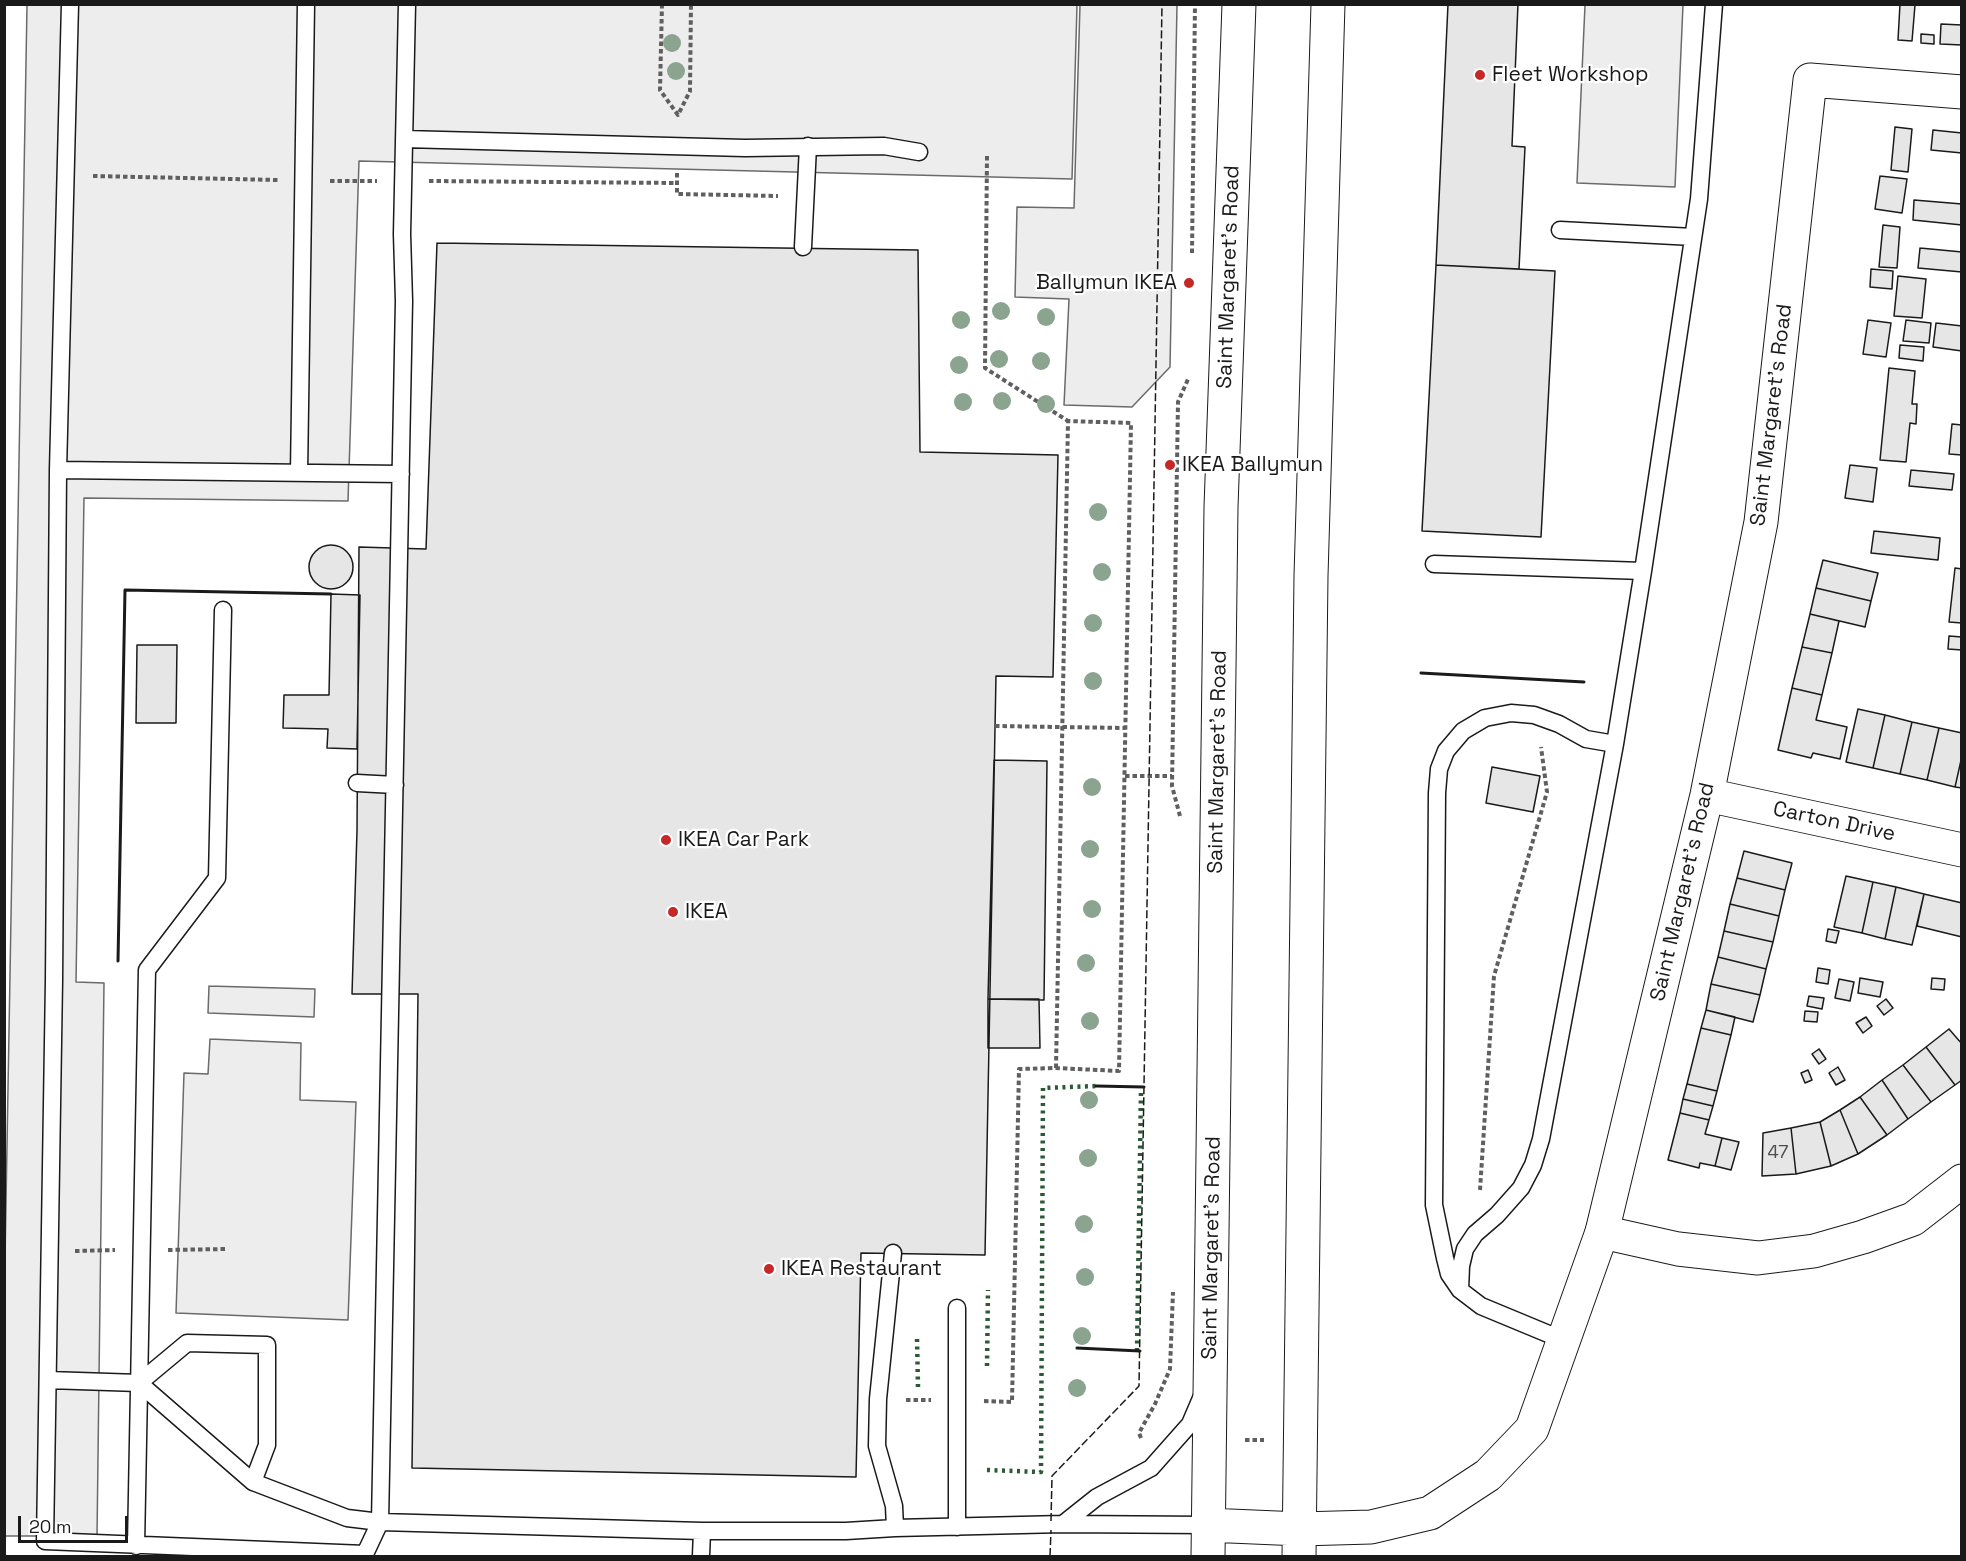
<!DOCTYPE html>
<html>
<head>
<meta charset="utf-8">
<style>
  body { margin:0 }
  #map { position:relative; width:1966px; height:1561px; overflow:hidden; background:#fff; font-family:"Space Grotesk",sans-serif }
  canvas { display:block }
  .frame { position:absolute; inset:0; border:6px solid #1a1a1a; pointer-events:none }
  .scale { position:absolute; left:18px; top:1516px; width:110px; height:27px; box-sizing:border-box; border:3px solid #1a1a1a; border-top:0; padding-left:8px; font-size:18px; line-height:21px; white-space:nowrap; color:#1a1a1a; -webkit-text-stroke:4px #fff; paint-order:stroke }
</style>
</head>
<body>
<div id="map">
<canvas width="1966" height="1561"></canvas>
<div class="frame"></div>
<div class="scale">20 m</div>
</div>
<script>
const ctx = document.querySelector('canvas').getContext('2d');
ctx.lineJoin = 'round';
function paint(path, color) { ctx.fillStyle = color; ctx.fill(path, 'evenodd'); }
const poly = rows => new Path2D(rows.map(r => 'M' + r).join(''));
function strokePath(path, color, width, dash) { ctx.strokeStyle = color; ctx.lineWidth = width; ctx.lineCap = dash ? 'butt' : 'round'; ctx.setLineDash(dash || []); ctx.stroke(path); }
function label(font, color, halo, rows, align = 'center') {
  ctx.font = font + ' "Space Grotesk",sans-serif'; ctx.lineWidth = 4.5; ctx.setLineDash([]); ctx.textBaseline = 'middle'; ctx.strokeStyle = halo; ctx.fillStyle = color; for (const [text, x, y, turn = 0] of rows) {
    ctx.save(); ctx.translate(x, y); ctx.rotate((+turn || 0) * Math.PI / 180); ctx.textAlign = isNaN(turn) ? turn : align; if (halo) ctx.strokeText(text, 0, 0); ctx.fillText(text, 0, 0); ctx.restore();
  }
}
const built = poly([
  [27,5,1077,5,1072,179,359,161,348,501,84,498,76,982,104,983,97,1536,5,1536,5,1259,27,5],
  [1080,5,1177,5,1170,367,1132,407,1064,405,1069,299,1015,297,1017,207,1074,208,1080,5],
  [1585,5,1683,5,1675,187,1577,183,1585,5],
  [209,986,315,989,314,1017,208,1013,209,986],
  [210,1039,301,1043,300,1100,356,1102,348,1320,176,1313,184,1073,208,1074,210,1039]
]);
const building = poly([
  [1448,4,1518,4,1512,146,1525,147,1519,269,1436,265,1448,4],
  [1900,4,1915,5,1912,41,1898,40,1900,4],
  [1941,24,1962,25,1962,45,1940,44,1941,24],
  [1921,34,1934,35,1934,44,1921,43,1921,34],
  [1895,127,1912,129,1908,172,1891,170,1895,127],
  [1933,130,1962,133,1962,153,1931,150,1933,130],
  [1880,176,1907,179,1902,213,1875,209,1880,176],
  [1914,200,1962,204,1962,225,1913,220,1914,200],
  [1883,225,1900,227,1897,268,1879,267,1883,225],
  [437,243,918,250,920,452,1058,455,1053,677,996,676,985,1255,861,1253,856,1477,412,1468,418,994,352,994,357,831,359,547,426,549,437,243],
  [1920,248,1962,252,1962,272,1918,268,1920,248],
  [1436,265,1555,271,1541,537,1422,531,1436,265],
  [1871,269,1893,271,1892,289,1870,287,1871,269],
  [1898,276,1926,279,1922,318,1894,316,1898,276],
  [1868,320,1891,323,1886,357,1863,354,1868,320],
  [1906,320,1931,323,1929,343,1903,341,1906,320],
  [1936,323,1962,326,1962,351,1933,347,1936,323],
  [1900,345,1924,347,1923,361,1899,358,1900,345],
  [1889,368,1915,371,1912,404,1917,404,1916,424,1910,423,1906,462,1880,460,1889,368],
  [1952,424,1962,425,1962,455,1949,454,1952,424],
  [1850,465,1877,468,1873,502,1845,498,1850,465],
  [1911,470,1954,474,1952,490,1909,486,1911,470],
  [1874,531,1940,538,1938,560,1871,553,1874,531],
  '309 567a22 22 0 1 1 44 0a22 22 0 1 1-44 0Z',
  [1823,560,1878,573,1871,601,1816,588,1823,560],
  [1955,568,1962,569,1962,623,1949,622,1955,568],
  [1816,588,1871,601,1865,627,1810,614,1816,588],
  [331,594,360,595,357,749,327,748,328,729,283,728,284,695,329,695,331,594],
  [1810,614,1839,621,1832,653,1802,647,1810,614],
  [1949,636,1962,637,1962,650,1948,649,1949,636],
  [137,645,177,645,176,723,136,723,137,645],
  [1802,647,1832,653,1822,695,1792,688,1802,647],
  [1792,688,1822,695,1816,720,1847,727,1840,759,1813,753,1811,758,1778,750,1792,688],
  [1858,709,1885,715,1873,768,1846,762,1858,709],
  [1885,715,1912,722,1900,774,1873,768,1885,715],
  [1912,722,1939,728,1927,780,1900,774,1912,722],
  [1939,728,1962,733,1962,756,1955,787,1927,780,1939,728],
  [1962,756,1962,788,1955,787,1962,756],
  [994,760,1047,761,1044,1000,988,999,994,760],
  [1492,767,1540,776,1533,812,1486,803,1492,767],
  [1744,851,1792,863,1785,890,1737,878,1744,851],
  [1846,876,1873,882,1862,933,1834,927,1846,876],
  [1737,878,1785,890,1779,916,1730,904,1737,878],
  [1873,882,1896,887,1885,939,1862,933,1873,882],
  [1896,887,1924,894,1912,945,1885,939,1896,887],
  [1924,894,1962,903,1962,937,1917,926,1924,894],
  [1730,904,1779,916,1773,942,1724,931,1730,904],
  [1828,929,1839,931,1836,943,1826,941,1828,929],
  [1724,931,1773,942,1766,969,1718,957,1724,931],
  [1718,957,1766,969,1760,995,1711,984,1718,957],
  [1818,968,1830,970,1828,984,1816,982,1818,968],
  [1860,978,1883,982,1880,997,1858,993,1860,978],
  [1932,978,1945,979,1944,990,1931,989,1932,978],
  [1839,979,1854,982,1850,1001,1835,998,1839,979],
  [1711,984,1760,995,1753,1022,1706,1010,1711,984],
  [1809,996,1824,998,1822,1009,1807,1006,1809,996],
  [988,999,1039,999,1040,1048,988,1048,988,999],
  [1886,999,1893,1008,1884,1015,1877,1006,1886,999],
  [1706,1010,1735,1017,1731,1035,1701,1028,1706,1010],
  [1805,1011,1818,1012,1817,1022,1804,1021,1805,1011],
  [1866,1017,1872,1026,1863,1033,1856,1023,1866,1017],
  [1701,1028,1731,1035,1717,1091,1687,1084,1701,1028],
  [1949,1029,1962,1044,1962,1080,1955,1085,1926,1047,1949,1029],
  [1926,1047,1955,1085,1931,1102,1903,1065,1926,1047],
  [1819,1049,1826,1059,1819,1064,1812,1054,1819,1049],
  [1903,1065,1931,1102,1908,1119,1882,1080,1903,1065],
  [1838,1067,1845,1080,1836,1085,1829,1073,1838,1067],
  [1808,1070,1812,1080,1805,1083,1801,1073,1808,1070],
  [1882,1080,1908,1119,1887,1135,1860,1097,1882,1080],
  [1687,1084,1717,1091,1713,1106,1683,1099,1687,1084],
  [1860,1097,1887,1135,1858,1154,1840,1110,1860,1097],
  [1683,1099,1713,1106,1709,1120,1680,1113,1683,1099],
  [1840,1110,1858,1154,1831,1166,1820,1122,1840,1110],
  [1680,1113,1709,1120,1705,1134,1722,1138,1715,1166,1700,1163,1699,1168,1668,1160,1680,1113],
  [1820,1122,1831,1166,1796,1174,1791,1128,1820,1122],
  [1791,1128,1796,1174,1762,1176,1763,1133,1791,1128],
  [1722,1138,1739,1142,1731,1170,1715,1166,1722,1138]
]);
const path = poly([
  [662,4,660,90,678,115,690,91,691,4],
  [987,156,985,368,1068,421],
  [677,173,677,194,778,196],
  [93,176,278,180],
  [330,181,377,181],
  [429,181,677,183],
  [1192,253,1195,4],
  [995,726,1125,728],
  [1125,776,1172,776],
  [1180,816,1172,786,1178,402,1189,377],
  [1480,1190,1494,976,1547,792,1541,747],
  [168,1250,226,1249],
  [75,1251,115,1250],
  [906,1400,931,1400],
  [984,1401,1012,1402,1019,1069,1056,1068,1119,1071,1131,423,1068,421,1056,1068],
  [1141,1438,1139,1433,1155,1404,1170,1369,1173,1292],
  [1245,1440,1264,1440]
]);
const service = poly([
  [70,4,58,470,54,980,45,1541,365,1554,380,1522,702,1531,846,1531,895,1528,1063,1524,1207,1525],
  [404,139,745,148,884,146,919,152],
  [1560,230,1693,237],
  [803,247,808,146],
  [58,470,401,474],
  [299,473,306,4],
  [1434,564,1643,571],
  [357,783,395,785],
  [893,1253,878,1399,877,1446,894,1506,895,1528],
  [1460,1290,1461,1266,1465,1249,1475,1234,1497,1215,1521,1188,1533,1165,1541,1139,1615,744,1643,571,1699,199,1714,4],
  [957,1308,957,1527],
  [1563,1340,1481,1306,1460,1290,1449,1274,1445,1258,1434,1205,1437,793,1439,769,1446,751,1463,731,1485,718,1511,713,1534,715,1559,724,1586,739,1615,744],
  [48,1380,139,1383,253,1482,347,1518,380,1522,404,301,402,234,407,4],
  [139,1383,187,1343,267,1345,267,1445,253,1482],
  [1063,1524,1097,1497,1151,1468,1190,1424,1202,1396],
  [136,1546,147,970,217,878,223,610],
  [701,1556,702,1531]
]);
const minor = poly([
  [1707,795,1962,850],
  [1602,1232,1707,795,1761,522,1810,80,1962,92]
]);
const tertiary = poly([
  [1300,1529,1371,1527,1430,1513,1488,1475,1532,1429,1602,1232,1678,1249,1758,1258,1814,1251,1863,1237,1913,1219,1962,1181]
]);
const secondary = poly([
  [1207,1525,1300,1529],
  [1208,1556,1221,507,1239,4],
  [1299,1556,1311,576,1328,4]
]);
const hedge = poly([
  [917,1339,918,1387],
  [1137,1351,1141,1092],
  [987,1366,988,1290],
  [987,1470,1041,1472,1043,1088,1096,1086]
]);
const fence = poly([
  [1051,1521,1052,1476,1139,1386,1162,4],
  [1050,1556,1051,1530]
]);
const wall = poly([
  [1421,673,1584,682],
  [118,961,125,590,331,594],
  [1096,1086,1144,1087],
  [1077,1348,1140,1351]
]);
const trees = [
  [672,43],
  [676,71],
  [1001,311],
  [1046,317],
  [961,320],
  [999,359],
  [1041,361],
  [959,365],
  [1002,401],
  [963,402],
  [1046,404],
  [1098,512],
  [1102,572],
  [1093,623],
  [1093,681],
  [1092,787],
  [1090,849],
  [1092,909],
  [1086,963],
  [1090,1021],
  [1089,1100],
  [1088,1158],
  [1084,1224],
  [1085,1277],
  [1082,1336],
  [1077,1388]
];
const markers = [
  [1480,75,6,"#c62828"],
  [1189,283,6,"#c62828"],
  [1170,465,6,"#c62828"],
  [666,840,6,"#c62828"],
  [673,912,6,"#c62828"],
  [769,1269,6,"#c62828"]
];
const numberNames = [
  ["47",1778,1153]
];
const poiNames = [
  ["Fleet Workshop",1492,75],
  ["Ballymun IKEA",1177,283,"right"],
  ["IKEA Ballymun",1182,465],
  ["IKEA Car Park",678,840],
  ["IKEA",685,912],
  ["IKEA Restaurant",781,1269]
];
const streetNames = [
  ["Saint Margaret's Road",1229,277,-88],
  ["Saint Margaret's Road",1772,415,-83],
  ["Saint Margaret's Road",1218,762,-89],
  ["Carton Drive",1834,822,12],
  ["Saint Margaret's Road",1683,892,-77],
  ["Saint Margaret's Road",1212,1248,-89]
];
paint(built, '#ededed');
strokePath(built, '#6a6a6a', 1.5);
paint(building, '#e6e6e6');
strokePath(building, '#1a1a1a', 1.5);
strokePath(service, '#1a1a1a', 19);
strokePath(minor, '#1a1a1a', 35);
strokePath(tertiary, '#1a1a1a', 35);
strokePath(secondary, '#1a1a1a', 35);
strokePath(path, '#5f5f5f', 4, [4.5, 3]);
strokePath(service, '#fff', 16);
strokePath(minor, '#fff', 33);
strokePath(tertiary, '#fff', 33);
strokePath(secondary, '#fff', 33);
strokePath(hedge, '#2b5a34', 4.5, [3, 4.5]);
strokePath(fence, '#1a1a1a', 1.5, [8, 3]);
strokePath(wall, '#1a1a1a', 3);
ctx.fillStyle = '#8aa48f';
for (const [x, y] of trees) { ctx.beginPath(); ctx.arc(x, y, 9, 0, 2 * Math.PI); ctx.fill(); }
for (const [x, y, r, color] of markers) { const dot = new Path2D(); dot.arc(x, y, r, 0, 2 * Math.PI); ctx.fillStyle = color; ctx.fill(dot); strokePath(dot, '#fff', 2); }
label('18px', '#4d4d4d', null, numberNames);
label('21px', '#1a1a1a', '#fff', poiNames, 'left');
label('21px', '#1a1a1a', '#fff', streetNames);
</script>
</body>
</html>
